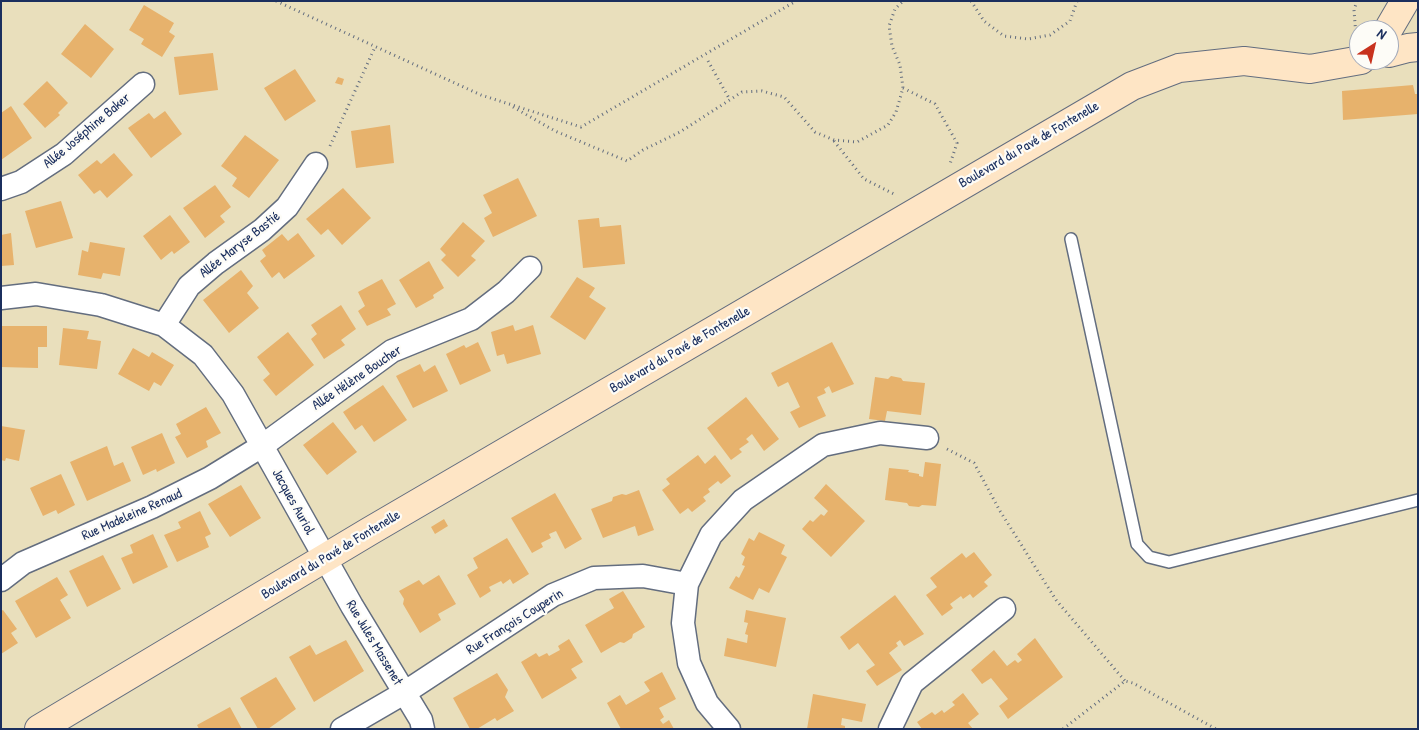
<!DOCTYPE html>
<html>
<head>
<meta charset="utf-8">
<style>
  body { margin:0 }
  #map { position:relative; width:1419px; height:730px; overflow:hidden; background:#e9dfbc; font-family:"Patrick Hand",sans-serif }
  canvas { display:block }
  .frame { position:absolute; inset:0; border:2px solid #1b2f5e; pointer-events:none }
  .north { position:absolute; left:1349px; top:20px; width:50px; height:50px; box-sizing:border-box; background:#fdfcf7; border:1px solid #a3aaba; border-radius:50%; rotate:35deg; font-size:14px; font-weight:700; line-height:20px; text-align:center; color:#1b2f5e }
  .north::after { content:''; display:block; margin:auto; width:18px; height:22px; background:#c8321e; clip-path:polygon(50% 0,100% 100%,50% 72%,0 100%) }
</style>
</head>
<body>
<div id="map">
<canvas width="1419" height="730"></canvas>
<div class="frame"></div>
<div class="north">N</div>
</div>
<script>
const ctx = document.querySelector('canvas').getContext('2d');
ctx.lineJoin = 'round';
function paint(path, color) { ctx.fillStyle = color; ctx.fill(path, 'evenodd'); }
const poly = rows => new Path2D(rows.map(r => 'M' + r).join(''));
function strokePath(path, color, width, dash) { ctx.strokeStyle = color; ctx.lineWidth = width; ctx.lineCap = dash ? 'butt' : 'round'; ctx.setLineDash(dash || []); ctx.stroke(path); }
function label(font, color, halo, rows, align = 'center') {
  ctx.font = font + ' "Patrick Hand",sans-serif'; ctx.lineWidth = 4.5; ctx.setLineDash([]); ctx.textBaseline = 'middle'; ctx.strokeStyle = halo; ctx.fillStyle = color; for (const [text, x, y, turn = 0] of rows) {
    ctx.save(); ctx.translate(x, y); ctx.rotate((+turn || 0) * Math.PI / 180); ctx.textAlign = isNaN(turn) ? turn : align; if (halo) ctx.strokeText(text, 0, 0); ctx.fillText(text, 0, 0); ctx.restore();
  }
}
const building = poly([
  [144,5,174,23,169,32,175,36,162,57,141,44,144,39,129,30],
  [85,24,114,49,91,78,61,54],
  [213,53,218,90,179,95,174,57],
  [295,69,316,101,285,121,264,88],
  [338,77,344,79,342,85,335,83],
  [47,81,68,103,58,113,60,115,45,128,23,104],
  [1413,85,1415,94,1418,94,1418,114,1343,120,1342,91],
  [11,106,32,138,1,160,1,113],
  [165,111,182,134,151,158,128,128,149,113,154,119],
  [390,125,394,163,356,168,351,131],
  [245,135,279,160,249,198,232,186,237,178,221,166],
  [114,153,133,175,107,198,100,190,94,194,78,175,97,160,101,164],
  [518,178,537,216,493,237,484,218,492,213,483,195],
  [215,185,231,207,220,216,225,222,205,238,183,208],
  [343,188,371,218,342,245,328,229,321,235,306,219],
  [61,201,73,238,36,248,25,211],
  [170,215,190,242,174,254,172,251,161,260,143,236],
  [599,218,600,227,621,225,625,264,583,268,578,220],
  [463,222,485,241,471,256,476,260,458,277,441,260,446,255,440,249],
  [11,233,14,265,1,266,1,235],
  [298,233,315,256,284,279,279,272,272,278,260,261,266,256,262,250,282,234,288,241],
  [90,242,125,248,120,276,103,273,101,279,78,275,82,250,88,252],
  [429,261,444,288,433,295,434,298,416,308,399,280],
  [241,270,253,286,247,293,259,308,229,333,203,300],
  [577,277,595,288,589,297,606,308,585,340,550,317],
  [382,279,396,304,387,309,391,315,367,326,358,311,365,306,358,292],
  [341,305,356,329,341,340,345,345,324,359,311,339,317,334,311,325],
  [513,325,515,331,533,325,541,354,507,364,504,354,497,356,491,332],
  [1,326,47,326,47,347,38,347,38,368,1,367],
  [63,328,89,331,87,339,101,341,97,369,59,365],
  [288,332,314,365,276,396,263,380,270,374,257,357],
  [478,342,491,371,460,385,446,354,464,345,466,348],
  [832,342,854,384,832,393,829,386,824,389,826,393,817,397,826,416,799,428,790,412,800,407,788,382,778,387,771,373],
  [133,348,149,357,152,352,174,365,161,386,154,382,149,391,118,374],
  [420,364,424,372,435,365,448,391,413,408,396,376],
  [891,376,901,378,903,381,925,383,921,415,887,411,885,421,869,419,875,377,888,379],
  [383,385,407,420,374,442,362,425,355,430,343,412],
  [746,397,779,439,764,451,752,434,746,439,749,442,739,449,742,452,731,460,707,428],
  [206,407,221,433,206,441,208,447,187,458,175,437,181,434,176,424],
  [333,422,357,452,327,475,303,445],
  [1,426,25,430,19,461,6,458,5,461,1,460],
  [162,433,175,463,157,472,156,469,143,475,131,447],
  [107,446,114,466,123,462,131,481,87,501,70,462],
  [698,455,705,464,715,455,731,476,721,484,718,481,708,489,710,492,703,497,706,501,692,512,688,508,680,514,662,490,670,484,666,479],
  [925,462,941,464,936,506,922,505,919,507,909,506,907,503,885,500,889,468,909,470,908,472,919,474,919,476,923,477],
  [61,474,75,505,58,514,56,510,43,516,30,488],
  [826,484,865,521,831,557,802,529,810,520,813,522,821,514,824,516,828,511,814,498],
  [241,485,261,518,230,537,208,504],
  [639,490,654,530,638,536,635,526,603,538,591,509,612,501,613,497,622,494,626,495],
  [555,493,582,539,565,549,556,531,549,534,551,538,541,543,543,547,532,553,511,518],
  [200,511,211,534,205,537,209,547,177,562,164,535,181,528,178,522],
  [444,519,448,526,435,534,431,527],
  [759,532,785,545,781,554,787,557,769,593,759,588,753,600,729,588,736,576,739,578,745,566,742,565,745,557,741,554,749,538,754,541],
  [153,534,168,567,133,584,121,558,133,553,130,545],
  [507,538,529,574,513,584,510,579,503,584,501,581,489,587,491,591,480,598,467,575,478,568,473,558],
  [974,552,992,575,984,582,988,586,973,598,970,594,963,599,961,596,950,604,953,608,942,616,926,595,937,587,930,578,962,553,966,558],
  [103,555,121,589,87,607,69,571],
  [439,575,456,604,438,614,441,620,420,633,403,604,404,599,399,591,419,580,423,585],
  [57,577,68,595,60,600,71,618,36,638,15,601],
  [623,591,645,627,633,634,632,638,624,643,620,642,601,653,585,625,614,608,609,599],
  [895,595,924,634,904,646,900,640,896,643,898,646,889,653,902,670,877,686,866,671,875,665,858,643,849,650,840,637],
  [3,610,17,629,11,633,18,643,1,654,1,611],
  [746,610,786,618,776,667,724,656,727,638,747,643,748,635,745,634,748,623,744,622],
  [1035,638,1063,677,1008,719,999,706,1008,699,991,678,982,684,971,670,994,650,1007,666,1015,660,1018,663,1022,660,1017,654],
  [569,639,583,662,571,669,577,678,542,699,521,662,536,653,539,657,547,653,549,656,560,650,558,646],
  [346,640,364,671,314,702,289,657,310,645,316,655],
  [662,672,676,699,659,708,664,717,660,720,663,724,669,720,674,729,621,729,607,703,620,695,626,705,650,691,644,682],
  [497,673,508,690,505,697,514,711,497,721,495,718,477,729,470,729,453,698],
  [276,677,296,709,268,729,258,729,240,698],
  [963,693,979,714,968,723,973,729,922,729,917,722,932,712,935,715,942,710,944,713,955,705,952,702],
  [813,694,866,704,862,722,842,718,841,725,845,726,845,729,807,729],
  [230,707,242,729,199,729,197,725]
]);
const path = poly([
  [276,1,481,95,581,127,796,1],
  [971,1,984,21,1004,36,1028,39,1050,35,1070,21,1077,1],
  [1356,36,1354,10,1357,1],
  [708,61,730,100],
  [903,88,935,104,957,143,950,164],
  [513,107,555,131,627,161,643,150,680,132,742,92,762,91,784,97,815,132,834,140,857,142,888,125,896,112,903,88,900,65,892,46,889,26,895,9,903,1],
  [834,141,864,179,896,195],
  [330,146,375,47],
  [947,449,974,463,1000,511,1056,600,1125,681],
  [1063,729,1125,681,1133,683,1216,729]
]);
const service = poly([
  [1071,239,1137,544,1149,557,1169,562,1418,500]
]);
const minor = poly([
  [1,189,21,182,64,154,143,84],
  [1,298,36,294,101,305,164,325,203,355,233,394,352,606,421,720,423,729],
  [164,325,189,286,216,263,262,230,287,207,316,164],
  [1,580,23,563,152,507,210,478,262,446,392,351,471,319,506,292,530,268],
  [342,729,404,693,553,595,594,578,643,576,687,584],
  [729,729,707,703,689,663,683,623,687,584,711,535,743,500,823,445,880,433,927,438],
  [890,729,912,683,1004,609]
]);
const secondary = poly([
  [1388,30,1405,1],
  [1389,53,1408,48,1418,47],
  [39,729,370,531,1132,86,1179,68,1244,61,1310,69,1361,60]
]);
const streetNames = [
  ["Allée Joséphine Baker",87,131,-40],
  ["Boulevard du Pavé de Fontenelle",1029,145,-30],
  ["Allée Maryse Bastié",240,245,-38],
  ["Boulevard du Pavé de Fontenelle",680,350,-30],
  ["Allée Hélène Boucher",357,378,-34],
  ["Jacques Auriol",293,502,61],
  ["Rue Madeleine Renaud",132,515,-24],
  ["Boulevard du Pavé de Fontenelle",331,555,-31],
  ["Rue François Couperin",515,622,-32],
  ["Rue Jules Massenet",374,643,59]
];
paint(building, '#e7b26c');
strokePath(service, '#636d7f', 14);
strokePath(minor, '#636d7f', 25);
strokePath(secondary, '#636d7f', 30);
strokePath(path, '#636d7f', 3, [1, 4]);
strokePath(service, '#fff', 11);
strokePath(minor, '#fff', 22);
strokePath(secondary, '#fee5c5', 28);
label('14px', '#1b2f5e', '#fdfcf7', streetNames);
</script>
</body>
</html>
